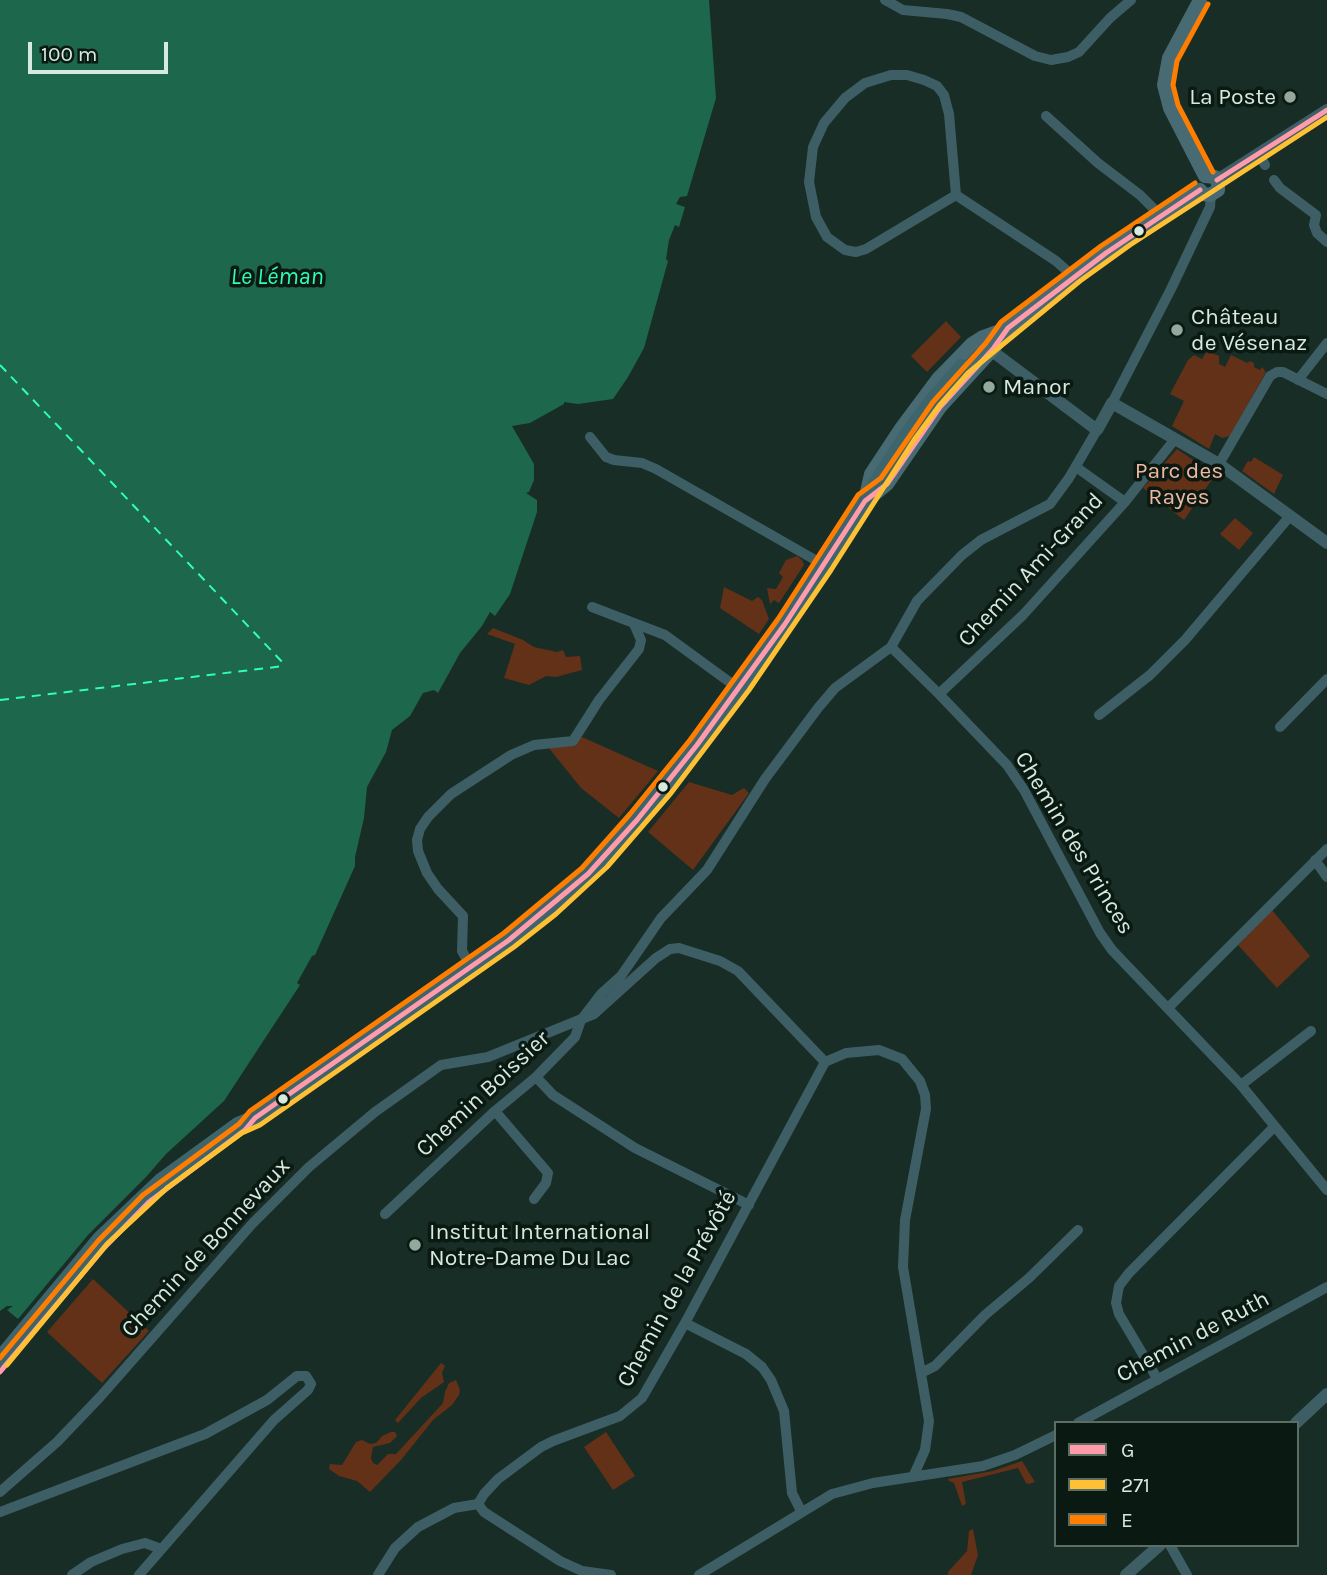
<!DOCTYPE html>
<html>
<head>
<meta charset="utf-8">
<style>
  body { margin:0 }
  #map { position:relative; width:1327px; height:1575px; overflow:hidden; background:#182d25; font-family:Karla,sans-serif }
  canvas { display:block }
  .legend { position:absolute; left:1054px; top:1421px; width:245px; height:126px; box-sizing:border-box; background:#0a1912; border:2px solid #5c6d64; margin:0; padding:9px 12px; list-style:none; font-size:21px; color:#d6eadf }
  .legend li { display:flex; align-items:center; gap:14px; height:35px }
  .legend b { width:35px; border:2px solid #5c6d64 }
  .scale { position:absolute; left:28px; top:42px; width:140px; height:32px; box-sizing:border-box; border:4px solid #d6eadf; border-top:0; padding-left:9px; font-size:21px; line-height:24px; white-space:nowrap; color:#d6eadf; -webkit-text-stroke:5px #0a1912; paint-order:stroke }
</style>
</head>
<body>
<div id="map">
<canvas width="1327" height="1575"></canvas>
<ul class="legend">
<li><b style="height:9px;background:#ff9baa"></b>G</li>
<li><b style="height:9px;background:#ffc034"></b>271</li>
<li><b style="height:9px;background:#ff7e00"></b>E</li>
</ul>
<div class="scale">100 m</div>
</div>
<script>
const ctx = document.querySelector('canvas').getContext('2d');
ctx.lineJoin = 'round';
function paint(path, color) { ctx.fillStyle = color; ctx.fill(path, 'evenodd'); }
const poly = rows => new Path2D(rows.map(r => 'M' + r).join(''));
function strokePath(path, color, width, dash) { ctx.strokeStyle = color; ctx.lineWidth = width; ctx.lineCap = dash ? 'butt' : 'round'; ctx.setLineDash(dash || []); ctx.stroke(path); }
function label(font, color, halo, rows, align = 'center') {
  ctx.font = font + ' Karla,sans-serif'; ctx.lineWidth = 7; ctx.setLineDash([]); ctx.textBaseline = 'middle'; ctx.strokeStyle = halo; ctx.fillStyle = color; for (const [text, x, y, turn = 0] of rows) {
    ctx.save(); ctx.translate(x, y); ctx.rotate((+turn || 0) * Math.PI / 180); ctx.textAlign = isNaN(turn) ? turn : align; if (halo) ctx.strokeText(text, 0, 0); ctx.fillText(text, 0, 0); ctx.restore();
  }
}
const green = poly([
  [946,321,961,337,927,372,911,356],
  [1207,351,1219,356,1219,364,1225,367,1231,355,1247,363,1250,361,1254,363,1254,367,1260,370,1262,367,1266,372,1230,436,1222,438,1215,434,1209,449,1172,426,1184,401,1170,394,1188,360,1194,355,1202,359],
  [1177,449,1215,475,1184,520,1143,488],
  [1254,457,1283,475,1274,494,1242,471,1248,461,1251,462],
  [1235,518,1253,533,1239,550,1220,534],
  [797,556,802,560,804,565,779,603,774,600,770,604,767,588,776,589,783,577,779,573,786,560],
  [724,587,752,601,758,597,762,600,769,619,759,634,720,608],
  [493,628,523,640,534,647,557,652,563,650,566,657,580,656,582,670,556,677,546,676,529,685,504,678,515,644,487,634],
  [582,737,658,771,619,818,581,788,548,747],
  [689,782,732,795,744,788,749,793,693,870,648,832],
  [1272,910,1310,956,1277,988,1238,945],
  [93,1279,149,1331,102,1383,47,1332],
  [441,1363,445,1366,442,1373,444,1382,421,1398,398,1423,395,1420],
  [456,1380,460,1390,459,1395,452,1405,433,1420,401,1460,370,1492,357,1481,339,1476,329,1469,330,1464,342,1465,356,1442,362,1440,370,1444,376,1443,382,1436,391,1432,395,1432,397,1436,390,1443,373,1447,371,1458,373,1463,377,1465,388,1454,396,1454,443,1403,445,1392,449,1383],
  [606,1432,635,1476,613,1490,584,1447],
  [1022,1461,1035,1482,1029,1484,1026,1483,1018,1468,962,1482,966,1504,962,1506,954,1483,949,1481,948,1479,993,1471],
  [973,1529,978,1555,971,1575,948,1575,948,1572,967,1551,969,1531]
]);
const water = poly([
  [0,0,709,0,716,98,687,196,680,197,676,204,685,207,679,227,675,225,669,240,666,259,668,261,644,348,628,377,613,399,578,404,564,402,564,404,530,423,512,426,534,464,534,480,529,492,526,493,537,500,537,512,510,594,495,616,490,612,482,626,460,653,438,693,434,690,423,693,410,716,392,730,386,752,367,787,364,818,355,857,355,866,315,955,312,956,297,983,300,985,224,1101,166,1154,146,1177,88,1235,18,1319,7,1310,13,1306,7,1306,0,1311]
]);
const ferry = poly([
  [0,365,286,666],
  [0,700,284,666]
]);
const primaryTunnel = poly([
  [962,367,1003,331]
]);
const minor = poly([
  [885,0,903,10,947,14,961,17,1035,56,1051,60,1068,57,1079,52,1110,18,1131,0],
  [891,75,907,75,924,80,937,86,944,95,949,114,956,195,866,249,856,252,845,250,827,237,816,217,809,182,813,147,824,123,845,98,865,83,891,75],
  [1046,116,1098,163,1140,195,1161,216],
  [1259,154,1265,165],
  [1274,180,1280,188,1316,215,1314,225,1317,233,1327,242],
  [956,195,1056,261,1074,277],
  [1298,380,1327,343],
  [1112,403,1171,289,1210,207,1211,195],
  [590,437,606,457,614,460,642,463,656,469,824,565],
  [1219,464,1270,376,1277,372,1283,372,1327,394],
  [1076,467,1125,502],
  [592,607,665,635,739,689],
  [891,647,939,694,1007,765,1024,790,1100,933,1112,950,1241,1085,1327,1190],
  [939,694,1023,615,1125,502,1175,439],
  [1099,715,1150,675,1185,640,1290,516],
  [1280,727,1327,679],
  [1315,860,1327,877],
  [471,967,462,951,463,916,438,889,427,873,418,851,417,840,420,829,428,817,451,794,511,755,534,745,573,741,599,700,639,649,641,640,634,624],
  [1168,1008,1327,849],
  [536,1077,553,1095,635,1148,749,1205],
  [1241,1085,1311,1031],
  [495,1111,548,1173,546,1183,534,1199],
  [385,1214,495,1111,536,1077,575,1037,581,1020,601,994,621,976,661,918,707,870,765,779,818,708,835,688,891,647,917,601,962,555,981,540,1050,504,1069,478,1097,430],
  [685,1323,746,1354,762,1367,771,1380,784,1411,792,1493,801,1511],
  [921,1373,935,1366,985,1315,1029,1278,1078,1230],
  [1158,1380,1119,1314,1116,1303,1119,1286,1129,1273,1274,1127],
  [1078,1423,1327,1287],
  [0,1492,57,1442,100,1397,252,1224,309,1167,375,1112,441,1065,488,1057,594,1014,656,958,670,949,679,948,720,961,738,971,825,1062,846,1053,879,1050,902,1059,920,1081,925,1095,926,1109,905,1220,903,1267,929,1421,925,1450,913,1477],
  [478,1504,484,1494,498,1479,541,1447,553,1441,620,1416,642,1398,685,1323,825,1062],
  [0,1512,205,1434,267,1400,297,1376,306,1376,311,1384,308,1390,274,1420,139,1575],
  [1170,1545,1187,1575],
  [72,1575,91,1562,122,1549,145,1543,161,1549],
  [378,1575,395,1548,418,1527,454,1508,478,1504,484,1512,560,1561,582,1571,611,1575],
  [699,1575,832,1494,873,1483,983,1466,1015,1455,1056,1435]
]);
const tertiary = poly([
  [1217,180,1327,110],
  [992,351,1097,430,1112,403,1219,464,1327,543],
  [1296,1423,1327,1394],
  [1126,1575,1160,1545]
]);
const secondary = poly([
  [1200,0,1169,58,1164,85,1170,108,1205,176],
  [1200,190,1203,194,1210,195,1218,190,1218,183,1215,177,1205,176],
  [865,500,871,474,900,430,938,379,972,344,983,337,1008,328,1106,253,1200,190],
  [866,501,887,484,940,407,993,349,1008,328]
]);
const primary = poly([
  [0,1359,101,1238,161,1181,238,1125,255,1118,509,940,550,908,601,861,664,788,742,685,824,565,907,435,932,401,962,367]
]);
const bus1 = poly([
  [1217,180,1327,110],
  [0,1372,105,1247,149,1202,245,1130,255,1118,509,940,588,874,637,820,697,745,785,624,865,501,887,484,940,407,993,349,1008,328,1106,253,1200,190]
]);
const bus2 = poly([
  [7,1365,107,1244,167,1188,242,1133,260,1125,514,947,556,914,607,867,671,793,749,690,831,570,914,440,939,406,968,373,1080,281,1130,245,1327,117]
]);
const bus3 = poly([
  [1208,4,1177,61,1173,85,1178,105,1213,172],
  [0,1358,98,1241,143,1195,239,1124,250,1111,504,933,582,868,630,814,690,740,778,619,858,495,881,478,933,402,986,343,1001,322,1101,246,1195,183]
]);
const markers = [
  [1290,97,7,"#94a89e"],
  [1139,231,6,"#d6eadf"],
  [1177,330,7,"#94a89e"],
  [989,387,7,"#94a89e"],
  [663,787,6,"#d6eadf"],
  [283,1099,6,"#d6eadf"],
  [415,1245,7,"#94a89e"]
];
const poiNames = [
  ["La Poste",1276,97,"right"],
  ["Château",1191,317],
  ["de Vésenaz",1191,343],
  ["Manor",1003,387],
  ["Institut International",429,1232],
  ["Notre-Dame Du Lac",429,1258]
];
const parkNames = [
  ["Parc des",1179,471],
  ["Rayes",1179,497]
];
const streetNames = [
  ["Chemin Ami-Grand",1031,570,-47],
  ["Chemin des Princes",1074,843,59],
  ["Chemin Boissier",483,1094,-43],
  ["Chemin de Bonnevaux",206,1248,-47],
  ["Chemin de la Prévôté",677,1289,-61],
  ["Chemin de Ruth",1193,1337,-28]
];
const waterNames = [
  ["Le Léman",277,277]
];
paint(green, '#633117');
paint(water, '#1d674c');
strokePath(ferry, '#30fdb8', 2, [9, 7]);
strokePath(primaryTunnel, '#344941', 16, [16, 8]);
strokePath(minor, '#3e5e66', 10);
strokePath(tertiary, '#3e5e66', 12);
strokePath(secondary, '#486a73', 14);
strokePath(primary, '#3e656c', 16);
strokePath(bus1, '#ff9baa', 5);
strokePath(bus2, '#ffc034', 5);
strokePath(bus3, '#ff7e00', 5);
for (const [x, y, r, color] of markers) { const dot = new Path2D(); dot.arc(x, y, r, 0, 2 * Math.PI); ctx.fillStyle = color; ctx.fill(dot); strokePath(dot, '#0a1912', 2.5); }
label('23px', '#d6eadf', '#0a1912', poiNames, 'left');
label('23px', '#f0b8a1', '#0a1912', parkNames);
label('23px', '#d6eadf', '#0a1912', streetNames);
label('italic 24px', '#30fdb8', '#0a1912', waterNames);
</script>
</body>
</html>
